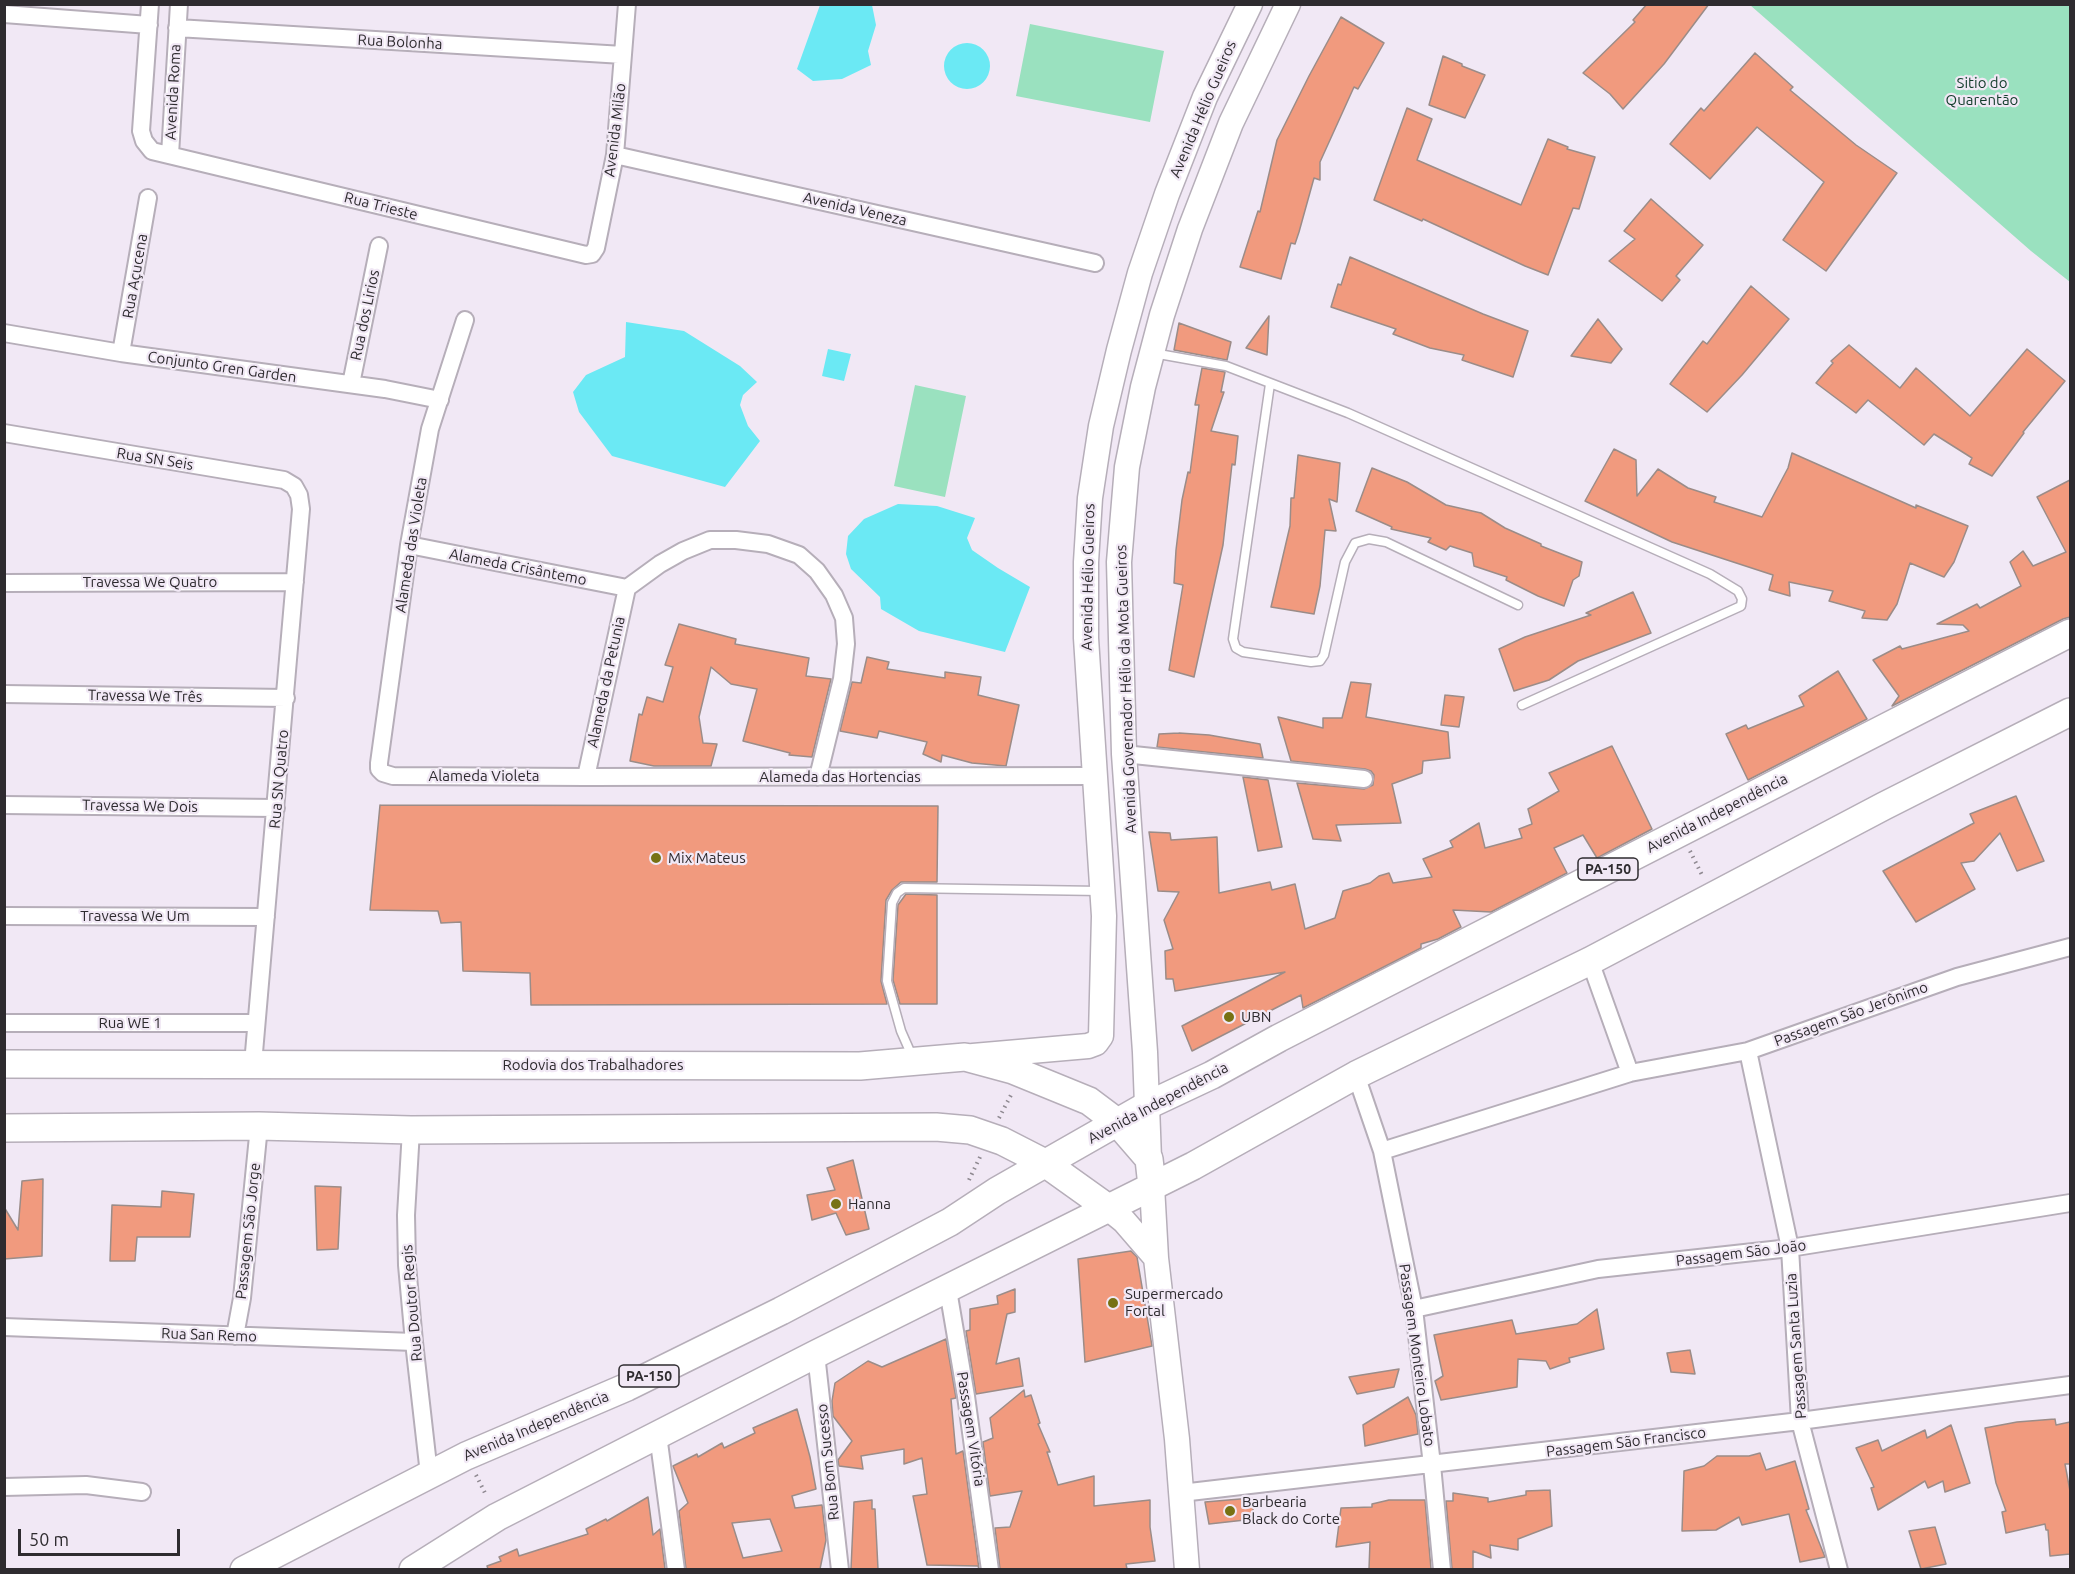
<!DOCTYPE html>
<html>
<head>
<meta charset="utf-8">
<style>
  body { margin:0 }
  #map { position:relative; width:2075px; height:1574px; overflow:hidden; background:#f1e8f5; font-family:Ubuntu,sans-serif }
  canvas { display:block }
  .frame { position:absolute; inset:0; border:6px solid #2e2b2f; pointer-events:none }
  .scale { position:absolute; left:18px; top:1529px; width:162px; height:27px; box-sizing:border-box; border:3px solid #2e2b2f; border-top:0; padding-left:8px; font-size:18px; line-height:21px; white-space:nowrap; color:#2e2b2f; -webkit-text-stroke:4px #f1e8f5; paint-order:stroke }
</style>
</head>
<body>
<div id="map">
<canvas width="2075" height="1574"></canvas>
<div class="frame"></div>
<div class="scale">50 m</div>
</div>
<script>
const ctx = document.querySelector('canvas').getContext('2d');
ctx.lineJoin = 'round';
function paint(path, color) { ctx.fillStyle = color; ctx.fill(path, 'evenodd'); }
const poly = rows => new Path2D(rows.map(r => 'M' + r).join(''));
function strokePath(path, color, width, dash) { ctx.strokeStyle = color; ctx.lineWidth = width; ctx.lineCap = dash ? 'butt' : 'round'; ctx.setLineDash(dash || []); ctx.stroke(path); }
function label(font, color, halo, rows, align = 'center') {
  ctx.font = font + ' Ubuntu,sans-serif'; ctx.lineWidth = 4.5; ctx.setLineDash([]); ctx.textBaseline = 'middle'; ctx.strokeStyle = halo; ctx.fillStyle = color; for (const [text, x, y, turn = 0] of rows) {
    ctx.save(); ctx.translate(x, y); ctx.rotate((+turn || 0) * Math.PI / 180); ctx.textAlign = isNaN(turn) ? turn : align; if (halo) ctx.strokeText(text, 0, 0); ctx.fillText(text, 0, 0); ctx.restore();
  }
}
const green = poly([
  [1750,5,2070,5,2070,282,2031,251],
  [1030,24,1164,51,1150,122,1016,96],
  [915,385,966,396,945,497,894,486]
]);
const water = poly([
  [820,5,872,5,876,25,868,51,871,65,842,79,813,81,797,69],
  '944 66a23 23 0 1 1 46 0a23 23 0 1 1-46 0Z',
  [626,322,684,331,740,366,757,382,743,395,740,405,748,426,760,441,725,487,612,456,579,412,573,392,586,375,625,357],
  [828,349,851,354,844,381,822,376],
  [898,504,937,506,975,518,967,538,972,550,998,568,1030,587,1005,652,919,631,881,609,880,597,851,569,846,554,848,536,864,519]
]);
const building = poly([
  [1647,4,1709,4,1664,64,1623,109,1610,94,1583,73,1635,22,1633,20,1647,4],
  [1341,17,1384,43,1358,89,1354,87,1320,162,1320,180,1314,178,1299,232,1295,244,1291,243,1281,279,1240,267,1258,211,1260,212,1277,140,1309,76,1341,17],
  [1755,53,1793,87,1790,90,1856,145,1897,173,1826,271,1783,240,1824,182,1757,127,1710,179,1670,144,1701,108,1704,111,1755,53],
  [1443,56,1462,64,1462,66,1485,75,1465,118,1429,105,1443,56],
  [1407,108,1432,119,1417,160,1521,205,1548,139,1568,147,1567,149,1595,157,1579,209,1573,208,1548,275,1525,266,1423,219,1422,221,1374,200,1407,108],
  [1651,199,1703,245,1676,276,1680,280,1662,301,1609,261,1635,239,1624,231,1651,199],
  [1350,257,1483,314,1528,331,1513,377,1462,360,1464,355,1430,348,1393,334,1396,329,1331,307,1338,284,1341,285,1350,257],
  [1751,286,1789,319,1742,375,1707,412,1670,384,1703,341,1707,344,1751,286],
  [1269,316,1267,355,1246,348,1269,316],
  [1598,319,1622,349,1611,363,1571,356,1598,319],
  [1179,323,1231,342,1227,360,1174,350,1179,323],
  [1849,345,1900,388,1916,368,1970,416,2027,349,2065,381,2023,432,2024,433,1992,476,1969,464,1972,458,1934,434,1924,445,1868,400,1856,413,1816,383,1833,363,1831,361,1849,345],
  [1202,368,1225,372,1221,392,1224,392,1211,431,1238,436,1235,465,1232,464,1223,545,1194,677,1169,670,1183,585,1174,583,1176,550,1182,500,1188,472,1190,473,1199,405,1195,405,1202,368],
  [1614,449,1636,460,1637,496,1658,469,1688,488,1716,497,1714,502,1762,517,1788,468,1792,453,1916,508,1916,505,1968,526,1954,562,1944,577,1910,563,1897,604,1887,620,1862,618,1865,611,1829,601,1833,591,1789,582,1790,596,1769,590,1773,575,1672,542,1585,501,1614,449],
  [1298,455,1340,463,1337,502,1329,499,1336,531,1325,530,1320,586,1314,614,1271,607,1290,526,1291,498,1294,498,1298,455],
  [1372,468,1407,482,1446,505,1481,513,1505,528,1541,544,1541,546,1582,562,1579,576,1573,580,1564,606,1538,596,1506,580,1507,577,1474,566,1472,553,1450,546,1446,550,1428,542,1431,538,1391,529,1392,527,1356,511,1372,468],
  [2070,480,2070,617,2063,619,1892,706,1899,696,1873,660,1900,646,1902,649,1969,631,1963,625,1937,624,1977,604,1980,608,2021,586,2010,562,2023,551,2033,566,2066,552,2037,497,2070,480],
  [1633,592,1651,633,1578,661,1549,680,1514,691,1499,649,1525,637,1591,615,1586,613,1633,592],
  [679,624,736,639,735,644,809,658,806,676,831,679,812,757,789,755,790,753,743,741,757,689,731,684,711,667,699,717,703,743,717,744,711,766,654,766,630,761,639,714,642,715,647,697,663,702,673,667,665,665,679,624],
  [867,657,889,662,887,669,945,678,945,672,981,677,978,695,1019,705,1006,766,972,763,942,755,941,762,923,754,927,742,879,731,877,738,840,731,852,682,861,683,867,657],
  [1838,671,1867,719,1748,780,1726,734,1746,725,1748,729,1804,706,1799,696,1838,671],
  [1351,682,1371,684,1366,717,1448,732,1450,758,1423,761,1422,773,1392,784,1401,823,1336,825,1341,841,1313,839,1297,783,1364,789,1373,785,1374,775,1371,771,1365,769,1291,761,1278,717,1323,728,1323,718,1342,718,1351,682],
  [1445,695,1464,697,1459,727,1441,725,1445,695],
  [1179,733,1209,735,1260,744,1263,758,1157,747,1159,734,1179,733],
  [1612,746,1652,829,1597,858,1583,835,1554,848,1567,873,1491,912,1453,910,1461,927,1438,939,1421,944,1421,948,1303,1008,1301,995,1192,1051,1182,1026,1285,972,1175,991,1173,979,1166,979,1165,951,1173,949,1164,920,1179,892,1158,891,1149,832,1170,833,1171,840,1217,837,1219,893,1270,882,1272,890,1295,884,1305,929,1335,918,1343,891,1370,883,1379,876,1389,873,1393,883,1432,877,1423,859,1453,847,1450,841,1479,823,1485,848,1522,838,1519,829,1532,824,1528,809,1559,791,1549,773,1612,746],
  [1243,777,1268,780,1282,847,1258,851,1243,777],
  [2016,796,2044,861,2017,871,2000,833,1974,861,1961,863,1975,889,1916,922,1883,871,1974,823,1970,814,2016,796],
  [380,805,938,806,937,882,901,882,892,890,886,900,881,981,887,1004,531,1005,530,973,463,971,461,922,441,923,438,911,370,910,380,805],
  [906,894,937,895,937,1004,900,1004,893,980,898,905,906,894],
  [853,1160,869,1229,846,1235,836,1213,812,1220,807,1195,835,1190,827,1168,853,1160],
  [43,1179,42,1256,4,1259,4,1207,18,1230,22,1181,43,1179],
  [315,1186,341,1187,338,1249,317,1250,315,1186],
  [162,1191,194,1194,190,1237,137,1237,135,1261,110,1261,112,1205,161,1207,162,1191],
  [1131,1251,1137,1257,1152,1346,1085,1362,1078,1259,1131,1251],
  [1015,1289,1015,1312,1007,1314,996,1364,1019,1358,1023,1386,976,1394,966,1331,970,1330,970,1309,998,1304,997,1296,1015,1289],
  [1597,1309,1604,1349,1569,1358,1570,1362,1550,1369,1546,1361,1518,1359,1517,1387,1441,1400,1435,1381,1443,1376,1434,1335,1512,1320,1516,1334,1577,1324,1597,1309],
  [946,1339,956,1398,951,1399,956,1454,963,1451,979,1569,978,1566,927,1565,913,1496,927,1494,922,1458,904,1464,904,1449,861,1456,863,1469,839,1466,838,1460,852,1441,833,1416,832,1401,835,1383,868,1361,882,1367,946,1339],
  [1690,1350,1695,1374,1671,1372,1667,1353,1690,1350],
  [1399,1369,1394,1387,1357,1394,1349,1377,1399,1369],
  [1024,1390,1025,1397,1031,1395,1040,1423,1038,1424,1050,1452,1047,1452,1058,1485,1094,1476,1094,1506,1150,1500,1150,1527,1155,1561,1126,1564,1127,1569,1000,1569,995,1528,1010,1527,1022,1491,990,1496,983,1442,993,1438,990,1418,1024,1390],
  [1408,1397,1416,1415,1418,1434,1365,1446,1363,1425,1408,1397],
  [797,1409,810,1457,816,1489,792,1496,795,1508,822,1505,826,1540,820,1569,686,1569,679,1511,688,1503,673,1466,697,1454,698,1457,722,1443,724,1448,755,1433,753,1428,797,1409],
  [770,1519,782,1551,743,1558,732,1523,770,1519],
  [2055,1419,2056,1425,2070,1422,2070,1464,2065,1464,2070,1491,2070,1554,2050,1556,2048,1530,2046,1530,2045,1524,2006,1533,2002,1512,2006,1511,1996,1483,1985,1428,2017,1422,2055,1419],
  [1951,1425,1970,1483,1945,1492,1943,1481,1928,1488,1925,1481,1878,1510,1871,1488,1874,1487,1856,1448,1878,1440,1882,1451,1925,1430,1927,1438,1951,1425],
  [1760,1453,1766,1470,1795,1461,1809,1509,1806,1510,1825,1557,1800,1562,1789,1514,1742,1525,1739,1517,1716,1530,1682,1531,1684,1471,1704,1466,1717,1456,1749,1456,1760,1453],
  [1550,1490,1552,1526,1518,1539,1518,1550,1490,1545,1491,1558,1473,1551,1473,1569,1452,1569,1446,1501,1453,1501,1453,1493,1488,1498,1488,1502,1526,1495,1526,1491,1550,1490],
  [648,1497,653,1535,660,1529,665,1569,488,1569,487,1566,501,1561,499,1557,517,1549,519,1556,588,1534,586,1529,606,1519,607,1521,648,1497],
  [1252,1498,1254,1519,1209,1524,1205,1502,1252,1498],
  [872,1500,872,1509,875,1509,878,1569,851,1569,854,1502,872,1500],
  [1389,1500,1425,1500,1431,1569,1369,1569,1370,1542,1336,1547,1341,1508,1372,1507,1372,1504,1389,1500],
  [1935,1527,1946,1564,1921,1569,1909,1531,1935,1527]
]);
const path = poly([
  [1690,851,1703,877],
  [999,1118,1011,1095],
  [969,1180,980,1157],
  [476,1475,486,1495]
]);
const service = poly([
  [1153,353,1226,366,1348,413,1710,574,1738,591,1742,599,1741,606,1522,705],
  [1270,384,1233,639,1236,648,1243,652,1311,662,1320,661,1324,655,1345,562,1355,543,1369,539,1386,542,1518,605],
  [912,1056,901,1031,887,981,892,903,897,893,904,888,1101,891]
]);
const minor = poly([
  [150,4,141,131,144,141,152,151,586,255,592,254,596,248,615,155,627,4],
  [4,14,149,25],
  [177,28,623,55],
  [170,155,179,4],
  [615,155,1095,263],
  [465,320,430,429,409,545,379,763,379,769,383,773,393,776,586,777,1094,776],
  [4,333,121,353,385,389,440,400],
  [121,353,148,198],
  [351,384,379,246],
  [4,433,284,480,294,486,299,495,301,509,253,1064],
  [409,545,627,588],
  [4,583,295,582],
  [627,588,660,564,683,551,710,540,736,540,768,544,799,555,817,571,834,595,844,618,846,644,842,679,818,777],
  [4,694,286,698],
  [1124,754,1364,779],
  [586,777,627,588],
  [4,805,276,808],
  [4,916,266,917],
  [1590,961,1630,1073],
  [4,1023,256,1023],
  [1748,1051,1790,1248,1800,1421,1839,1570],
  [1356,1075,1382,1151,1414,1309,1432,1465,1442,1570],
  [411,1130,406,1215,407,1265,414,1342,429,1474],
  [1382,1151,1630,1073,1748,1051,1957,977,2070,947],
  [948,1290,966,1396,990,1570],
  [1414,1309,1598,1269,1790,1248,2070,1203],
  [4,1327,414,1342],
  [235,1336,242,1298,259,1126],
  [816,1354,840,1570],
  [658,1435,676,1570],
  [4,1487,86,1485,142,1492],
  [1181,1493,1800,1421,2070,1385]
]);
const secondary = poly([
  [973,1056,1088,1046,1096,1043,1101,1036,1104,916,1086,638,1086,562,1090,498,1101,426,1119,350,1140,273,1167,194,1205,97,1250,4],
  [1149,1159,1145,1052,1124,754,1119,562,1127,467,1143,387,1162,315,1190,229,1231,123,1288,4],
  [1152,1186,1156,1258,1177,1439,1187,1570],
  [1108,1208,1124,1221,1156,1258]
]);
const primary = poly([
  [4,1064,860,1066,965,1057,1013,1070,1089,1101,1117,1122,1149,1159,1152,1186],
  [4,1128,259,1126,411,1130,936,1127,970,1130,1002,1141,1045,1163,1108,1208],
  [244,1570,466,1456,627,1387,781,1311,950,1222,997,1191,1146,1106,1212,1075,1279,1038,2070,633],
  [413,1570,497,1517,816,1354,1193,1166,1356,1075,1590,961,1884,806,2070,712]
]);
const markers = [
  [656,858,6,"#777113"],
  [1229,1017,6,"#777113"],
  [836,1204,6,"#777113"],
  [1113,1303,6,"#777113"],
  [1230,1511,6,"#777113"]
];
const shields = [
  [1608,869,60],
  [649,1376,60]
];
const shieldNames = [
  ["PA-150",1608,869],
  ["PA-150",649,1376]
];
const streetNames = [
  ["Rua Bolonha",400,42,3],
  ["Avenida Roma",173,92,-87],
  ["Avenida Hélio Gueiros",1203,109,-67],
  ["Avenida Milão",615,130,-83],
  ["Rua Trieste",381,206,14],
  ["Avenida Veneza",855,209,13],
  ["Rua Açucena",135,276,-80],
  ["Rua dos Lirios",365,315,-78],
  ["Conjunto Gren Garden",222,367,8],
  ["Rua SN Seis",155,459,9],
  ["Alameda das Violeta",411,545,-81],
  ["Alameda Crisântemo",518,567,11],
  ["Avenida Hélio Gueiros",1088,577,-89],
  ["Travessa We Quatro",150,582],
  ["Alameda da Petunia",606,682,-78],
  ["Avenida Governador Hélio da Mota Gueiros",1126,689,-92],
  ["Travessa We Três",145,696,1],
  ["Alameda Violeta",484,776],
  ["Alameda das Hortencias",840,777],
  ["Rua SN Quatro",279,779,-85],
  ["Travessa We Dois",140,806,1],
  ["Avenida Independência",1717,813,-27],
  ["Travessa We Um",135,916],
  ["Passagem São Jerônimo",1851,1014,-20],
  ["Rua WE 1",130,1023],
  ["Rodovia dos Trabalhadores",593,1065],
  ["Avenida Independência",1158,1103,-28],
  ["Passagem São Jorge",248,1231,-84],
  ["Passagem São João",1741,1253,-7],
  ["Rua Doutor Regis",412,1303,-95],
  ["Rua San Remo",209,1335,2],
  ["Passagem Santa Luzia",1796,1346,-94],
  ["Passagem Monteiro Lobato",1417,1355,82],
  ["Avenida Independência",536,1426,-23],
  ["Passagem Vitória",971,1429,81],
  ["Passagem São Francisco",1626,1442,-7],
  ["Rua Bom Sucesso",828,1462,-96]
];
const parkNames = [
  ["Sitio do",1982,83],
  ["Quarentão",1982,100]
];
const poiNames = [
  ["Mix Mateus",668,858],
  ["UBN",1241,1017],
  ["Hanna",848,1204],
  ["Supermercado",1125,1294],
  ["Fortal",1125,1311],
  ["Barbearia",1242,1502],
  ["Black do Corte",1242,1519]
];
paint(green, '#9ae1bf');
paint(water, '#6be9f4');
paint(building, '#f19a7e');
strokePath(building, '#9b8c88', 1.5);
strokePath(service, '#b6aeb9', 11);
strokePath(minor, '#b6aeb9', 20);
strokePath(secondary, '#b6aeb9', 27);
strokePath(primary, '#b6aeb9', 30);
strokePath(path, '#8f8991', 4, [1.5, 4.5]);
strokePath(service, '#fff', 8);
strokePath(minor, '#fff', 16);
strokePath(secondary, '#fff', 24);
strokePath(primary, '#fff', 27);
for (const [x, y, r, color] of markers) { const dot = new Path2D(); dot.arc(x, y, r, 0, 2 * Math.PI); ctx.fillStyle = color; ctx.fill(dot); strokePath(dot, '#f1e8f5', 2); }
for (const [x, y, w] of shields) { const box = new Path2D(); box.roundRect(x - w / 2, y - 11, w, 22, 4.5); ctx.fillStyle = '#f1e8f5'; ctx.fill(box); strokePath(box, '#2e2b2f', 1.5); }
label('bold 14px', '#2e2b2f', null, shieldNames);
label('15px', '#2e2b2f', '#f1e8f5', streetNames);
label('15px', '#113c2a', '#f1e8f5', parkNames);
label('15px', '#2e2b2f', '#f1e8f5', poiNames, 'left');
</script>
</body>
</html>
